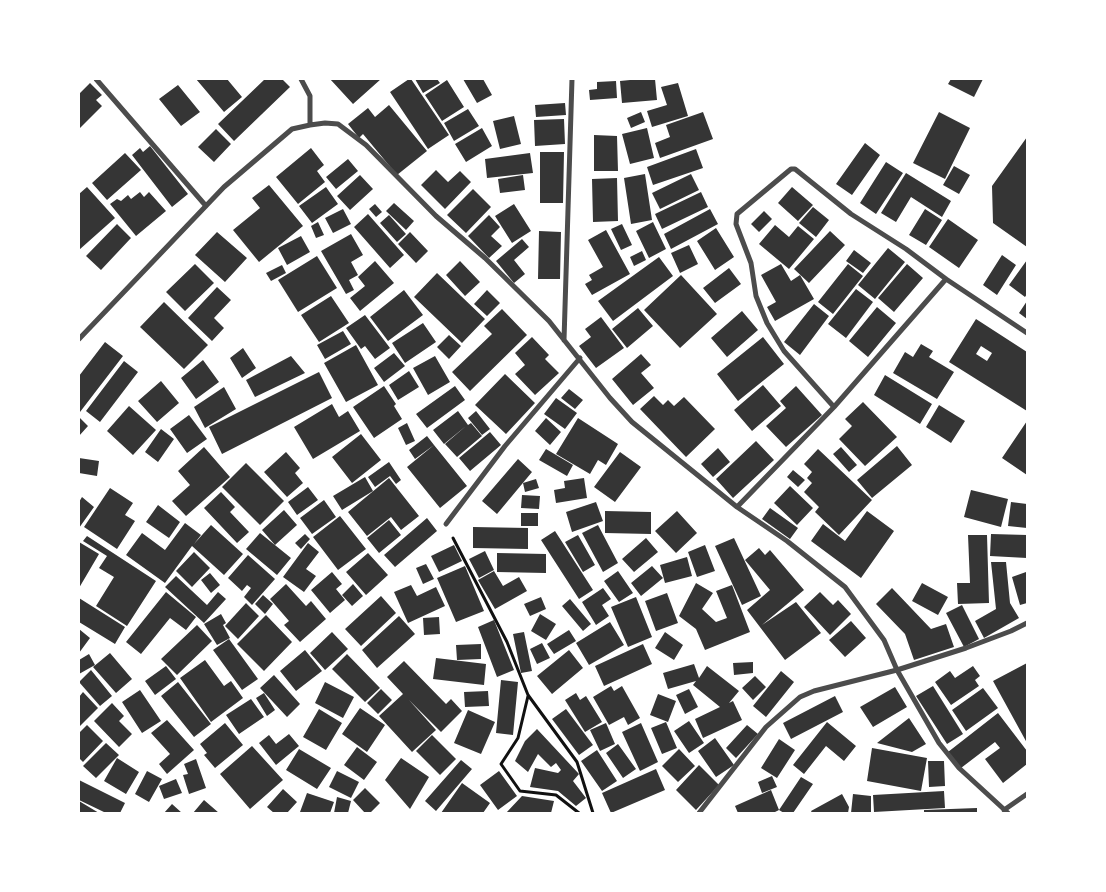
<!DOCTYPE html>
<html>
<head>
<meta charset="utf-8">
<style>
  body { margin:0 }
  #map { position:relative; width:1106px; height:892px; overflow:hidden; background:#fff; font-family:Arial,sans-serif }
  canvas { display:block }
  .frame { position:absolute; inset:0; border:80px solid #fff; pointer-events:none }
</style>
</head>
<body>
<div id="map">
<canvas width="1106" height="892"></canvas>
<div class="frame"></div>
</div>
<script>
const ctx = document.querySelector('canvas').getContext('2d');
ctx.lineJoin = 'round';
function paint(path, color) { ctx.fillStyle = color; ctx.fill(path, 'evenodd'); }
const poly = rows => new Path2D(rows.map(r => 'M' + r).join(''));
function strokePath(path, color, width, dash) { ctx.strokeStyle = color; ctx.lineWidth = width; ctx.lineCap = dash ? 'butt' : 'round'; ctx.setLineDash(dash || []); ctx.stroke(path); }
const building = poly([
  [196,79,227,79,242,97,224,112],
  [265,79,282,79,290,87,234,141,218,124],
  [330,79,381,79,353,104],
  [409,79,411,79,449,135,428,149,390,92],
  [415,79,437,79,440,83,423,93],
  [463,79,483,79,492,95,477,103],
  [640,79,655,79,657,100,622,103,620,81],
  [951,79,983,79,974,97,948,84],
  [447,80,464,107,442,121,425,95],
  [616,81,617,98,590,100,589,90,597,89,597,82],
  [90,83,102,95,96,100,102,106,79,129,79,94],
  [678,83,688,116,652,127,647,111,667,105,661,87],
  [178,85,200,112,181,126,159,99],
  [565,103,566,115,536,117,535,105],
  [389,105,427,151,397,175,363,134,359,138,348,124,368,108,375,117],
  [468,109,479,126,454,141,444,123],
  [641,112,645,122,631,128,627,118],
  [703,112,713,139,660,158,655,143,670,137,666,125],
  [939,112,970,128,945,179,913,163],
  [514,116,521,144,500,149,493,121],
  [564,119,565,144,535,146,534,120],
  [482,128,492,146,466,162,455,144],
  [647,128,654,158,630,164,622,134],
  [216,129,231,144,214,162,198,147],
  [594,135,617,136,618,171,594,171],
  [1027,137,1027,247,993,223,992,186],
  [865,143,880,155,852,195,836,184],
  [150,146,188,194,172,207,132,155,140,148,143,152],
  [311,148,324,165,317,171,325,182,298,204,276,177],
  [696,149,703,168,653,185,647,167],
  [540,152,564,152,563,203,540,203],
  [125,153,141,170,107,200,92,183],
  [530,153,533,173,487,178,485,159],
  [348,159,358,171,336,189,326,177],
  [886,162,903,173,876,214,860,203],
  [954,166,970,175,959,194,943,185],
  [436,170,448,182,460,171,471,182,445,209,421,185],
  [906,173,951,201,942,217,911,197,896,222,881,213],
  [645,174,652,220,631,224,624,178],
  [691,174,699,190,660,209,652,193],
  [360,175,373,189,350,210,337,196],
  [523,175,525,190,500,193,498,179],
  [617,178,618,221,593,222,592,179],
  [269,185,303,226,259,262,233,230,260,208,252,198],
  [87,187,115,218,79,250,79,194],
  [326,187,338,204,312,223,299,206],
  [792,187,813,205,798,221,778,203],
  [473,189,491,207,466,233,447,215],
  [140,192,144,197,149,192,166,211,136,236,110,204,117,199,121,201,128,195,131,199],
  [701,192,708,207,662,229,655,214],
  [394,203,414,221,406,230,386,211],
  [375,204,382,212,376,217,369,209],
  [514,204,531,231,512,243,495,216],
  [813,207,829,220,816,237,799,223],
  [343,209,351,224,333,233,325,218],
  [710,209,718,224,671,249,664,234],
  [925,209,942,220,926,245,909,235],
  [764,211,772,219,759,232,751,224],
  [368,214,404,255,390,268,354,227],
  [389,215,406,234,397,242,380,223],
  [489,215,500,227,491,236,502,246,489,258,468,236],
  [948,219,978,240,959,268,929,247],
  [318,222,324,235,316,238,311,226],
  [653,222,666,249,649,258,636,231],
  [117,224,131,238,101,270,86,256],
  [622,224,632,245,621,250,611,229],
  [775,225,789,237,798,226,814,239,789,269,759,244],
  [716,228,734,257,715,270,697,241],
  [606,230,630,274,592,295,585,284,592,280,589,275,603,267,588,240],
  [539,231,561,232,560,279,538,279],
  [830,231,845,245,809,283,794,269],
  [217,232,247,258,225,282,195,255],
  [410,232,428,251,416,263,398,244],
  [351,234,363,255,351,262,358,275,349,280,354,290,346,294,321,251],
  [301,236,310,252,287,265,278,248],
  [522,239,529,247,514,260,525,274,514,283,496,261],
  [689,245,698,264,680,273,671,253],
  [888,248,905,262,875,299,858,285],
  [854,250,871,263,863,273,846,261],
  [642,251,646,260,634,266,630,257],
  [1002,255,1016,265,997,295,983,285],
  [317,256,337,288,298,312,278,280],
  [659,257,673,276,613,321,598,301],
  [1027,260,1027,294,1025,297,1009,285],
  [375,261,394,283,360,311,350,298,365,286,358,277],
  [460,261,480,282,465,296,446,275],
  [195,264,214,283,185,311,166,292],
  [781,264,791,281,800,275,814,299,775,321,767,307,776,302,761,275],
  [848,264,863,276,833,314,818,302],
  [907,264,923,278,894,312,878,298],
  [282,265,286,273,271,281,266,273],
  [729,268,741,284,715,303,703,288],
  [437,273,485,319,462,343,414,297],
  [681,275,717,314,680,348,644,310],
  [217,287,231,300,214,318,224,328,212,341,188,318],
  [856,289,873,302,846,338,828,324],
  [404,290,423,315,388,341,370,317],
  [487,290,500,303,487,316,474,304],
  [331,296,349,323,319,342,301,315],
  [1027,301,1027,319,1019,313],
  [164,302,208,345,184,369,140,327],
  [814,304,829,316,800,355,784,342],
  [877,307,896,323,868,357,849,341],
  [638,308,653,326,627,348,612,329],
  [502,309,527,335,470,391,452,372,492,334,484,326],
  [742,311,758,330,727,357,711,338],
  [365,315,390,348,375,359,365,346,361,349,346,328],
  [601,317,624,348,596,368,579,346,591,337,585,329],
  [976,319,1027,352,1027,411,949,362],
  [981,346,992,353,987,361,976,354],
  [423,323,436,342,405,363,392,343],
  [343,331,351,344,325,359,317,345],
  [449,335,461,346,449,359,437,347],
  [532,337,549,355,545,359,559,373,535,395,515,374,525,365,515,353],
  [763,337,784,364,738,401,717,374],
  [105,342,123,356,80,412,79,411,79,376],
  [921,344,933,351,929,357,954,372,937,399,893,373,905,352,913,357],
  [356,345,378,385,346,402,324,363],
  [243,348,256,368,242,378,230,358],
  [394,353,405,366,384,382,374,368],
  [641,354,651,365,641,373,654,388,633,405,612,379],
  [291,356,305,373,255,397,246,380],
  [435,356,450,382,428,395,413,368],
  [203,360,219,382,196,399,181,378],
  [124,361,138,372,100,422,86,411],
  [409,371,419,387,398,400,389,385],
  [319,372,332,398,222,454,209,427],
  [505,374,535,403,506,434,475,405],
  [885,375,932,404,920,424,874,395],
  [161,381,179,403,157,422,138,401],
  [763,385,781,406,752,431,734,410],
  [384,386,396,404,394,406,402,419,374,438,353,407],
  [455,386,465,400,427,428,416,414],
  [796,386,822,415,786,447,766,426,786,408,780,401],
  [224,387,236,409,205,428,194,407],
  [569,389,583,400,575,409,561,398],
  [654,396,663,405,668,400,674,406,684,397,715,429,686,457,640,409],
  [556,398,577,413,565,429,544,414],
  [863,402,897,437,865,466,839,439,852,426,845,419],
  [332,404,339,417,348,411,360,431,313,459,294,427],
  [939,405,965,421,951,443,926,427],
  [129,406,156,430,133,455,107,431],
  [458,411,468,425,471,423,482,436,457,457,445,444,466,426,444,444,433,430],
  [476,411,490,429,482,435,468,418],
  [189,415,207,439,187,453,170,429],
  [79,417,88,426,79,436],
  [546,418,561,432,550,445,535,431],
  [578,418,618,444,606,465,598,460,590,474,556,454],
  [1027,421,1027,475,1002,458],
  [407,423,415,441,406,445,398,428],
  [161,429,174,439,158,462,145,452],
  [490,432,501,445,470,471,459,458],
  [361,434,381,460,352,483,332,457],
  [427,436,434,445,415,459,409,450],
  [756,441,774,460,733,498,716,479],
  [434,445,467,486,440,508,407,467],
  [897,446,912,465,872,498,857,480],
  [204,447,230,477,186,516,172,501,190,485,178,471],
  [841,447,857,465,849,472,833,454],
  [718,448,730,462,713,477,701,464],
  [546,449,573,465,567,476,539,460],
  [818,449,872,500,839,535,815,512,819,507,804,492,812,483,807,478,812,472,804,464],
  [286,452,300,468,295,473,303,483,287,497,264,472],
  [620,452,641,467,615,502,594,487],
  [79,458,99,461,97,476,79,473],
  [518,459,532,472,497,514,482,501],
  [389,462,401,480,396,484,390,476,375,487,368,477],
  [246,463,284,501,260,525,222,487],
  [793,470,805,480,798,487,787,477],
  [365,477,373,491,342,510,333,496],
  [389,478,419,516,401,530,391,517,367,536,348,512],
  [584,478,587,498,556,503,554,490,565,488,564,481],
  [536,479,539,488,525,492,523,483],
  [790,486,813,508,797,525,774,503],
  [308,487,318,500,297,515,288,502],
  [110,488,133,503,125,515,135,521,117,549,84,527],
  [971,490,1008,499,1001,527,964,517],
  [221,492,235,507,230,512,249,532,237,543,204,508],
  [522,495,540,496,539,509,521,508],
  [82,497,94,507,79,528,79,502],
  [324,500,336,517,312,534,300,518],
  [596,502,603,521,572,532,566,512],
  [1011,502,1027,504,1027,528,1008,526],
  [158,505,180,522,169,538,146,522],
  [770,508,798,528,790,539,762,519],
  [284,510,297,525,275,545,262,530],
  [605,511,651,512,651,534,605,533],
  [677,511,697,533,676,553,655,531],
  [867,511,894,531,861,578,811,541,823,524,845,541],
  [521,513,538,513,538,526,521,526],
  [340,516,366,549,338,570,313,537],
  [427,518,437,531,395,567,384,555],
  [389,520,401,535,379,553,367,538],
  [185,523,201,535,194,544,211,525,243,554,224,575,192,546,165,583,126,555,142,533,165,550],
  [598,525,618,563,603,572,582,533],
  [473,527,528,528,528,549,473,548],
  [555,531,593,590,579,599,541,540],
  [260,533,291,558,277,575,246,549],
  [305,534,310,539,301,549,295,543],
  [991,534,1027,535,1027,558,990,556],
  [578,535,595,565,583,572,565,542],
  [968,535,987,535,989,603,958,604,957,583,970,583],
  [87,536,156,581,127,626,96,606,114,577,99,568,107,556,83,541],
  [646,538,658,552,634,572,622,559],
  [734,538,761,596,742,605,715,546],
  [79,542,99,554,79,588],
  [308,543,319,552,306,569,316,576,304,592,283,577],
  [454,545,462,561,439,572,431,556],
  [705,545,715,571,697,577,688,552],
  [759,548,765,555,770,550,804,590,762,625,796,602,821,633,785,660,747,610,770,590,745,560],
  [485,551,494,570,479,578,469,559],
  [194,552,210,568,192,587,176,571],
  [368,553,388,575,366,595,346,572],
  [497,553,546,554,546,573,497,572],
  [248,555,275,579,252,605,244,597,251,588,247,585,242,591,228,578],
  [687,557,692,576,665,583,660,565],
  [991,562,1006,562,1010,603,1019,618,984,638,975,621,996,609],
  [426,564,434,579,423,584,416,568],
  [465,566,484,611,456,622,437,578],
  [652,566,663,578,641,596,631,583],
  [494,571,503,586,519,577,527,591,495,609,478,580],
  [618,571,633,593,619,602,604,581],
  [332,572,342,584,336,589,345,600,330,613,311,590],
  [1026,572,1027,603,1020,605,1012,577],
  [210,573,220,585,211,593,201,580],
  [176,576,207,605,218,592,226,599,204,623,165,587],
  [696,583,713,593,702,609,716,622,727,618,716,591,732,585,750,632,705,650,696,629,679,616],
  [922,583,948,597,938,615,912,601],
  [286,584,306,606,311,601,326,619,300,642,284,625,289,621,270,599],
  [353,584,363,596,352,606,342,595],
  [411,585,417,596,436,587,445,606,408,623,394,592],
  [603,588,611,599,602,605,609,616,596,625,582,602],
  [892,588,931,629,946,624,954,647,914,660,905,634,876,604],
  [166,592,196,617,186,630,170,618,141,654,126,642],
  [820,592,833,605,838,600,851,614,830,635,804,607],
  [667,593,678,623,656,631,645,601],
  [263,595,273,604,265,614,255,604],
  [381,596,396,613,361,646,345,629],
  [541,597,546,609,530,616,524,604],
  [636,597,652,637,628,647,611,607],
  [79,598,125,627,115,644,79,622],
  [570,599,591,624,583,631,562,606],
  [246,603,259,616,238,639,225,626],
  [962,605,979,639,964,647,946,613],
  [221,614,226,623,223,625,230,638,217,645,204,624],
  [540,614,556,624,546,640,531,631],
  [266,615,292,642,264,671,237,644],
  [399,616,415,634,377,668,362,650],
  [439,617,440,634,424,635,423,618],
  [494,620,514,670,497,677,478,627],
  [851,621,866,638,845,657,829,640],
  [610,622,624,645,589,665,576,643],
  [197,625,212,641,177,675,161,659],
  [79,629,90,638,79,653],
  [569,630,576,641,554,654,547,644],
  [332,632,348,649,325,670,310,653],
  [524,632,532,671,521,673,513,634],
  [665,632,683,645,674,660,655,648],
  [229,639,258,679,242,690,213,650],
  [542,643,550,658,537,664,530,649],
  [481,644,481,659,457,660,456,645],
  [643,644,652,664,604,686,595,666],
  [305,650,322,671,296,691,280,671],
  [569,650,583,668,552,694,537,676],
  [110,653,132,679,116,693,93,667],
  [89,654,95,665,79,674,79,660],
  [347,654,380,688,365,702,332,669],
  [436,658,486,664,484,685,433,679],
  [205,660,224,686,231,681,243,698,211,722,180,678],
  [404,661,446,704,451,699,462,711,441,732,409,700,436,730,412,752,379,716,403,694,387,677],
  [753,662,753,673,734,675,733,663],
  [1027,663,1027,743,993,681],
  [694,664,699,678,707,666,739,691,729,703,733,701,742,720,703,738,695,719,720,707,693,685,696,681,668,689,663,673],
  [166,666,176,679,155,695,145,681],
  [973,666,980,676,975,680,979,686,951,705,935,682,950,671,955,678],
  [91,670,112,696,100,706,79,682],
  [781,671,794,682,766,717,753,706],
  [274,675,300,704,287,717,260,688],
  [755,676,766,687,753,700,742,688],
  [501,680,518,682,513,735,496,733],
  [178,682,211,724,194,737,161,696],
  [325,682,354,697,343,718,315,703],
  [611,686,614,691,622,686,640,718,628,725,624,717,609,725,593,697],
  [933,686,963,734,947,744,916,696],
  [895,687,907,707,873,727,860,707],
  [983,688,998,708,966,731,952,710],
  [381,689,392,700,378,714,367,703],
  [689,689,698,707,685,714,676,695],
  [140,690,161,721,142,733,122,702],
  [488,691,489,706,465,707,464,692],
  [83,692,98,708,79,727,79,697],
  [264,693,275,710,267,716,256,698],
  [576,693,580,700,586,696,602,722,585,732,565,700],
  [658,694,676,701,668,722,650,715],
  [835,696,843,712,791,739,783,723],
  [251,699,264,717,239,734,226,715],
  [112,703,124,716,119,721,132,734,119,747,94,721],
  [360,708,385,725,367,752,342,734],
  [319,709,342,723,326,750,303,737],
  [566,709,593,745,579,755,552,719],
  [468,710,495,722,481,754,454,743],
  [998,713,1027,751,1027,764,1003,783,985,759,1000,748,995,742,961,768,948,752],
  [909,718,926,744,912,752,877,743],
  [167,720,194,750,167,774,159,764,170,754,151,733],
  [689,721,704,743,689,753,674,731],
  [666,722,677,748,662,754,651,728],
  [827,722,856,746,844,761,826,746,804,774,793,765],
  [225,723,243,745,215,768,204,755,207,753,200,744],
  [606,723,615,744,600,751,590,730],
  [641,723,658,762,640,771,622,732],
  [87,725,103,741,83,762,79,758,79,733],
  [747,725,758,734,736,758,726,748],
  [537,729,579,774,573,781,586,798,576,806,558,791,530,787,535,768,558,773,561,770,556,763,551,767,538,754,528,772,515,761,525,741],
  [289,734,299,746,276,765,259,743,269,735,276,744],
  [432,735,456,759,440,775,416,751],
  [715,738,734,765,716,777,698,751],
  [779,739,795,750,777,778,761,768],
  [106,743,119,755,96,778,83,766],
  [618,744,636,769,623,778,606,753],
  [252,746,283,780,250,809,220,774],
  [357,747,377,762,364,780,344,765],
  [872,748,927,758,921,791,867,781],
  [299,749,331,768,317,789,286,770],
  [679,749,695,766,678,782,662,766],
  [597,750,617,781,602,791,581,761],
  [117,758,139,772,126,794,104,781],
  [401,758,429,777,410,809,385,780],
  [196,759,206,788,189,794,183,775,188,774,184,764],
  [461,760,472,769,436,811,425,801],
  [928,761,944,761,945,786,929,787],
  [699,765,719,785,696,810,676,790],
  [656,769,665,790,611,813,602,793],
  [147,771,162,779,149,802,135,794],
  [337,771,359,782,351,798,329,787],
  [499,771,517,796,498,810,480,785],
  [772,776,777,787,762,793,758,782],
  [801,777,813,784,793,813,784,813,779,810,773,813,738,813,735,806,771,790,779,810],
  [176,779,182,793,164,799,159,786],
  [79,780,125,803,120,813,106,813,79,800],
  [462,783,490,803,483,813,441,813],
  [365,788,380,803,370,813,365,813,353,800],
  [283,789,297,802,287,813,274,813,267,807],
  [944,791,945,808,874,812,873,795],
  [307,793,334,802,330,813,300,812],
  [842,794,849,807,848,813,812,813,811,811],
  [853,794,871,796,871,813,851,813],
  [522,796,554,801,551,813,506,813],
  [337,797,351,801,348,813,334,813],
  [204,800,219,813,193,813],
  [79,801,99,813,79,813],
  [172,804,182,813,164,813],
  [977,808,977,813,924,813,924,810]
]);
const path = poly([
  [453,538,507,642,528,695,577,762,593,813],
  [528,696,518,738,501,764,520,791,556,795,579,813]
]);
const minor = poly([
  [96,79,206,206],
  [301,79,310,96,310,125],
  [79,339,224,187,292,129,310,125,325,123,338,124,366,145,436,216,485,258,549,321,610,398,632,422,737,507,787,541,845,587,884,640,897,670,939,743,959,768,1008,813],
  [564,340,572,79],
  [834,407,784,351,767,323,756,296,751,263,736,224,737,214,791,169,795,169,851,214,906,249,946,279,1027,333],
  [737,507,834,407,946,279],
  [446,524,505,446,580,358],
  [1004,810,1027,794],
  [699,813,766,727,800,697,814,691,897,670,966,648,1011,631,1027,623]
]);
paint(building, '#353535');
strokePath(path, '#111', 3);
strokePath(minor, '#4c4c4c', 5);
</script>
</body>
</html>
